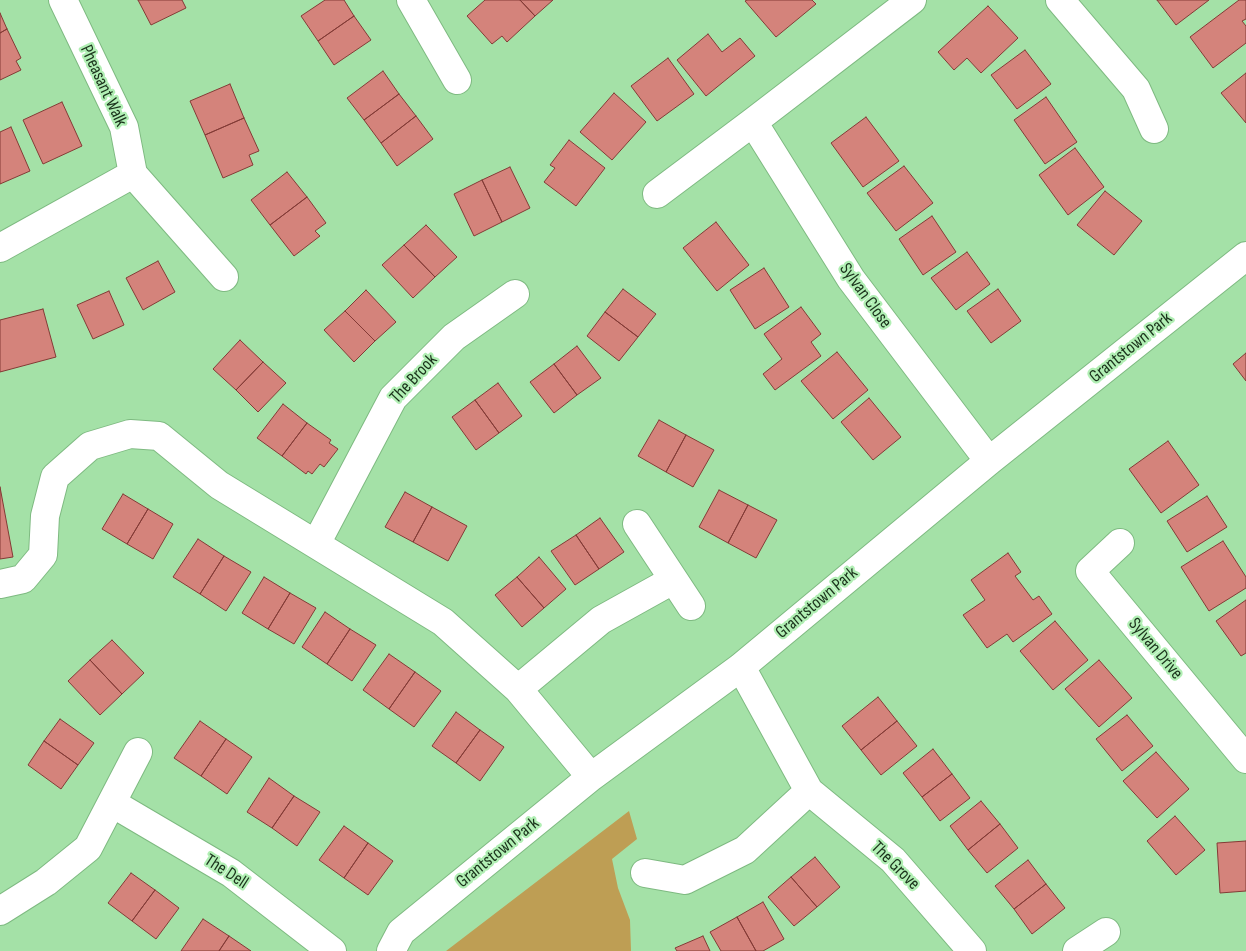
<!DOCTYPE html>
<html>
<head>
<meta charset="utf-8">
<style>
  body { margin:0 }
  canvas { display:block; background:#a4e1a7 }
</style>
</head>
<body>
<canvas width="1246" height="951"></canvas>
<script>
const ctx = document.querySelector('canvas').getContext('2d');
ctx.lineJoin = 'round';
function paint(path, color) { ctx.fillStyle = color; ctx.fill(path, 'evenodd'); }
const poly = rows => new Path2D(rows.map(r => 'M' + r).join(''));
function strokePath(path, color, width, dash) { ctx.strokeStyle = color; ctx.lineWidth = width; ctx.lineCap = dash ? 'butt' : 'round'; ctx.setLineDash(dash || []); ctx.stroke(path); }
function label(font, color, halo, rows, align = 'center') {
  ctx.font = font + ' "Sofia Sans Condensed",sans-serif'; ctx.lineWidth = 4.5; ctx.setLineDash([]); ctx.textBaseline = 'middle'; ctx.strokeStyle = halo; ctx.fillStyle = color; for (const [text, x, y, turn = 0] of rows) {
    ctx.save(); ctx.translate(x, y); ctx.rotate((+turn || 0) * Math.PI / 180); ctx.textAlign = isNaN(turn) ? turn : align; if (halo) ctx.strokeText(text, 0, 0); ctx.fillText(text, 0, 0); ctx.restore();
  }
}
const green = poly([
  [629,811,637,839,612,859,618,888,630,920,631,951,446,951]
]);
const building = poly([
  [138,0,182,0,186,8,151,25,138,0],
  [325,0,344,0,354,16,318,41,301,16,325,0],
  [485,0,520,0,535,16,507,42,502,36,492,44,467,16,485,0],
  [520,0,553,0,535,16,520,0],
  [747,0,812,0,816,4,776,37,745,1,747,0],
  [1157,0,1209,0,1176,25,1157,0],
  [1239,0,1246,0,1246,19,1242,21,1246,26,1246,43,1213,68,1190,37,1239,0],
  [988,6,1018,38,981,73,967,58,954,70,938,52,988,6],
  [0,13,7,29,0,33,0,13],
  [354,16,371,40,334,65,318,41,354,16],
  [7,29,21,58,16,61,21,70,0,80,0,33,7,29],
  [708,34,722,52,740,38,755,56,706,96,677,60,708,34],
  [1025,50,1051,84,1017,109,991,75,1025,50],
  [668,58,694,94,657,121,631,86,668,58],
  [383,71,399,94,364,120,347,98,383,71],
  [1246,73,1246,123,1221,93,1246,73],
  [230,84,244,118,205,135,190,101,230,84],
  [614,93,646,122,612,160,580,132,614,93],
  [399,94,416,116,381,143,364,120,399,94],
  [1046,97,1077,142,1045,164,1014,120,1046,97],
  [62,102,82,146,43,164,23,120,62,102],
  [416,116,433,139,397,166,381,143,416,116],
  [866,117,899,161,863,187,831,143,866,117],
  [244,118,259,151,249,155,253,165,223,178,205,135,244,118],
  [11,127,30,171,0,184,0,132,11,127],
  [569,140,605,168,576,206,544,182,555,168,550,165,569,140],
  [1075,148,1104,187,1068,215,1039,175,1075,148],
  [904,166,933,203,896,231,867,193,904,166],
  [510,167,530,208,502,222,482,180,510,167],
  [287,172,307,197,270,225,251,200,287,172],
  [482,180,502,222,474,236,454,194,482,180],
  [1105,191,1142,221,1114,255,1077,225,1105,191],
  [307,197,326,223,315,231,320,236,294,256,270,225,307,197],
  [932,216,956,252,923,275,899,239,932,216],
  [716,222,749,265,717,291,683,248,716,222],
  [426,225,457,257,435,277,404,245,426,225],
  [404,245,435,277,413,298,382,265,404,245],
  [967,252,990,284,956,310,931,278,967,252],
  [158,261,175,292,143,310,126,278,158,261],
  [764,268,789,307,755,329,730,290,764,268],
  [623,289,656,314,638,337,605,312,623,289],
  [998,289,1021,321,991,343,967,311,998,289],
  [366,290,396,322,375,341,345,311,366,290],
  [109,291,124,325,93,339,77,305,109,291],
  [801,307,821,334,811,342,821,356,775,390,763,374,782,359,764,334,801,307],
  [43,309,56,357,0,372,0,320,43,309],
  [345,311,375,341,354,362,324,330,345,311],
  [605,312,638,337,619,361,587,336,605,312],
  [240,340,263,362,236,390,213,369,240,340],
  [577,346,601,378,577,395,554,364,577,346],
  [837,352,868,390,833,419,801,381,837,352],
  [1246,353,1246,381,1233,364,1246,353],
  [263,362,286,383,258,412,236,390,263,362],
  [554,364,577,395,554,413,530,382,554,364],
  [498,383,522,416,499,433,475,400,498,383],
  [869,398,901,437,873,460,841,422,869,398],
  [475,400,499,433,476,450,452,417,475,400],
  [283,404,307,423,282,456,257,438,283,404],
  [659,420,686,435,666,472,638,456,659,420],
  [307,423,331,440,329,443,338,449,324,467,320,464,312,474,308,471,306,474,282,456,307,423],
  [686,435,714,450,693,487,666,472,686,435],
  [1168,441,1199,485,1161,513,1129,469,1168,441],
  [0,487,13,557,0,559,0,487],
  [719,490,748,505,728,543,699,527,719,490],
  [405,492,432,507,413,542,385,527,405,492],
  [123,494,148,509,127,544,102,529,123,494],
  [1207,496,1227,527,1187,552,1167,521,1207,496],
  [748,505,777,520,756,558,728,543,748,505],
  [432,507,467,526,448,561,413,542,432,507],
  [148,509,173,524,153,559,127,544,148,509],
  [600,518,624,552,599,569,576,535,600,518],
  [576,535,599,569,575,585,551,551,576,535],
  [198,539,224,556,200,594,173,577,198,539],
  [1223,541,1246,577,1246,588,1209,611,1181,567,1223,541],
  [1008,553,1021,572,1015,576,1033,600,1039,596,1052,614,1013,642,1007,634,987,648,963,615,985,600,971,580,1008,553],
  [224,556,251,572,226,611,200,594,224,556],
  [539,557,566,589,544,608,517,577,539,557],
  [264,577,290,593,268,629,242,613,264,577],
  [517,577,544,608,522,627,495,595,517,577],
  [290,593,316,608,294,644,268,629,290,593],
  [1246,600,1246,653,1241,656,1216,621,1246,600],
  [325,612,350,629,327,664,302,647,325,612],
  [1055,621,1088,660,1053,690,1020,651,1055,621],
  [350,629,376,645,352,681,327,664,350,629],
  [112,640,144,673,122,694,90,660,112,640],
  [389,654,415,672,389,709,363,690,389,654],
  [90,660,122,694,100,715,68,681,90,660],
  [1099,660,1132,698,1099,727,1065,689,1099,660],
  [415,672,441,691,414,727,389,709,415,672],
  [878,697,897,721,861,750,842,726,878,697],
  [456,712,480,730,456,763,432,746,456,712],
  [1127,715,1153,746,1122,771,1096,739,1127,715],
  [60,719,94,743,78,765,44,741,60,719],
  [200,721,226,739,201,776,174,758,200,721],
  [897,721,917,746,881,775,861,750,897,721],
  [480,730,504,747,480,781,456,763,480,730],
  [226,739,252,757,227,794,201,776,226,739],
  [44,741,78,765,61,789,28,765,44,741],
  [933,749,952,774,922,797,903,773,933,749],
  [1156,752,1189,789,1157,818,1123,781,1156,752],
  [952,774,970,798,940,821,922,797,952,774],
  [269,778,294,796,272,828,247,812,269,778],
  [294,796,320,812,297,846,272,828,294,796],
  [981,801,1000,824,968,850,950,826,981,801],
  [1175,816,1205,850,1176,875,1147,841,1175,816],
  [1000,824,1018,848,987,873,968,850,1000,824],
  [344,826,368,843,344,878,319,860,344,826],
  [1246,841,1246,891,1220,893,1217,843,1246,841],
  [368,843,393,861,368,895,344,878,368,843],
  [815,857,840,887,817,907,791,877,815,857],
  [1028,860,1046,884,1014,909,995,886,1028,860],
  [131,873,155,890,132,921,108,903,131,873],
  [791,877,817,907,794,926,768,897,791,877],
  [1046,884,1065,908,1032,934,1014,909,1046,884],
  [155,890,179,908,156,939,132,921,155,890],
  [763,902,784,939,763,951,756,951,737,917,763,902],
  [737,917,756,951,721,951,710,932,737,917],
  [203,919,229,936,219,951,181,951,203,919],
  [229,936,251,951,219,951,229,936],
  [703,936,710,951,677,951,675,948,703,936]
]);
const street = poly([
  [63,0,124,127,133,174,224,277],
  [411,0,457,80],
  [1060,0,1136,89,1154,129],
  [753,122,851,279,989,461],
  [657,194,753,122,912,0],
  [0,248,133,174],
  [637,524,691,606],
  [1120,543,1090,571,1246,759],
  [316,544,393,398,454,337,515,294],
  [0,584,23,579,43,555,45,516,55,477,90,446,130,434,159,436,219,485,443,622,518,689,591,777],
  [741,667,809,791,893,860,972,951],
  [518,689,601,620,673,580],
  [112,803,231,873,332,951],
  [645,873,685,880,745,850,809,791],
  [0,911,46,882,88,848,138,752],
  [391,951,401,932,591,777,741,667,989,461,1246,256],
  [1077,951,1106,932]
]);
const streetNames = [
  ["Pheasant Walk",103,86,65],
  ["Sylvan Close",865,296,54],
  ["Grantstown Park",1131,348,-39],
  ["The Brook",414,379,-47],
  ["Grantstown Park",817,603,-40],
  ["Sylvan Drive",1155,649,50],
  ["Grantstown Park",498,853,-39],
  ["The Grove",895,866,45],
  ["The Dell",226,872,33]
];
paint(green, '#be9e54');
paint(building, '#d4837b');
strokePath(building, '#833b36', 1);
strokePath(street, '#7eba81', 30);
strokePath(street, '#fff', 28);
label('18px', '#1a321b', '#b1efb4', streetNames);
</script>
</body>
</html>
